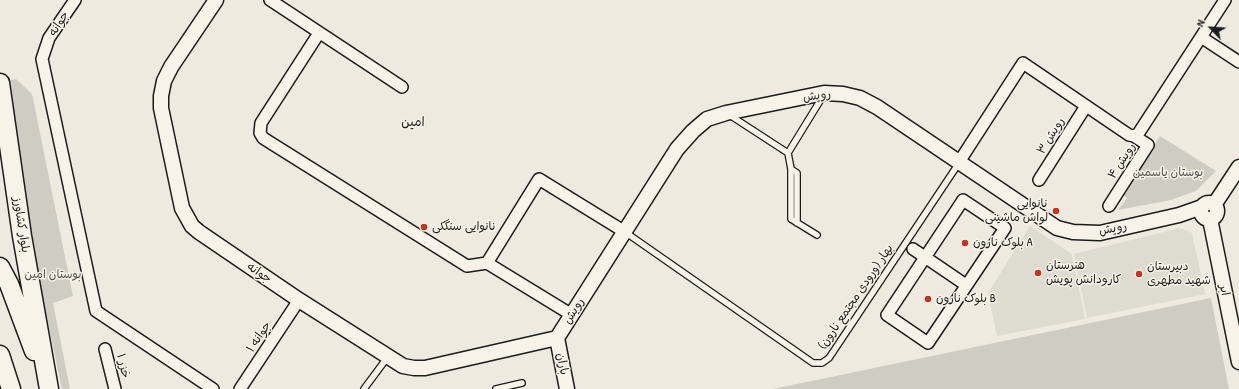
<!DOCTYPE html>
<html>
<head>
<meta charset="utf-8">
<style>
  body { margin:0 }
  #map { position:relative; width:1239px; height:389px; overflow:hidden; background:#eeeae0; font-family:"Patrick Hand",sans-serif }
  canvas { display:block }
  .north { position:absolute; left:1191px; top:8px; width:40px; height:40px; -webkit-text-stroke:3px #f7f3e8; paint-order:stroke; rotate:295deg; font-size:11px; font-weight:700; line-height:16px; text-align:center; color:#1c1c1c }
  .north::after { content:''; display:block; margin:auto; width:14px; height:18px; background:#1c1c1c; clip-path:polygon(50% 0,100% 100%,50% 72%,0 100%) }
</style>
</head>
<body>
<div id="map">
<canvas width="1239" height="389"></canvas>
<div class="north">N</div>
</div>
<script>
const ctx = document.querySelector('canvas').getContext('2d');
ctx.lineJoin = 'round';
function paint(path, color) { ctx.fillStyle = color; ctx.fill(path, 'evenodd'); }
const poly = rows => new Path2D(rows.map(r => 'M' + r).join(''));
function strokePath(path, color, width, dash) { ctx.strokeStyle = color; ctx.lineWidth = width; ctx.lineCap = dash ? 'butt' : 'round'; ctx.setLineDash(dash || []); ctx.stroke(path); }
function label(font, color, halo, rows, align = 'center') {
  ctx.font = font + ' "Patrick Hand","Playpen Sans Arabic",sans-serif'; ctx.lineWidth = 3; ctx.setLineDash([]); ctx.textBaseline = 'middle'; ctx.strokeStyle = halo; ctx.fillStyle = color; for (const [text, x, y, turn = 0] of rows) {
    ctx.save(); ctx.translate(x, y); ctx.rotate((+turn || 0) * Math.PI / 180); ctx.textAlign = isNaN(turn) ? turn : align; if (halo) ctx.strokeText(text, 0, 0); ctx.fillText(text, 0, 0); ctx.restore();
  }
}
const built = poly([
  [1030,226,1072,254,1085,319,997,336,988,293],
  [1180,228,1192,233,1205,294,1087,318,1074,254]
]);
const green = poly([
  [16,79,32,94,73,296,53,303,70,389,62,389,32,247,10,80],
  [1160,136,1216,171,1196,191,1171,200,1118,210,1127,198,1123,195],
  [1211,298,1229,389,773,389]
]);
const service = poly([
  [728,114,788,153],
  [791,169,797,173,797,223],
  [625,232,813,363,822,363,829,358,959,163],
  [817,235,791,219,791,169,788,153,823,96],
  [364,389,387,358],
  [496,389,522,383]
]);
const minor = poly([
  [75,0,49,38,42,59,96,311,213,389],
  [270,0,402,87],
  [319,33,261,123,260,133,263,138,467,266,487,263,572,315],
  [1201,37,1239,62],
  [959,162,1023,63,1129,135,1134,136,1138,134,1225,0],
  [1039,180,1086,106],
  [963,200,1005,228,928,343,887,315,963,200],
  [1109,206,1148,145,1134,136],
  [913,249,966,285],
  [487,263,539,179,625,232],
  [105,349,115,389],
  [240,389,299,300]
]);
const tertiary = poly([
  [216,0,171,67,164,81,161,96,161,108,182,208,192,226,199,232,299,300,403,366,414,368,425,368,557,338],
  '1201 211a8 8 0 1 1 16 0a8 8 0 1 1-16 0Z',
  [1214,205,1239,167],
  [1210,219,1239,362],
  [557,338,677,149,693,131,707,119,726,113,824,93,843,94,860,98,877,107,1057,228,1073,232,1100,233,1179,215,1202,207],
  [557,338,567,389]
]);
const primary = poly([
  [0,83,22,236,49,389],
  [0,267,9,284,34,351],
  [0,355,11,389]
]);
const markers = [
  [1056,211,4,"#c8321e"],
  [424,227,4,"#c8321e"],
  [965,243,4,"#c8321e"],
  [1038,273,4,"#c8321e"],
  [1139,274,4,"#c8321e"],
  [928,299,4,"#c8321e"]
];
const streetNames = [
  ["جوانه",59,24,-57],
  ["رویش",817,96,-7],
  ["رویش ۳",1051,136,-58],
  ["رویش ۴",1122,161,-57],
  ["بلوار کشاورز",21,225,81],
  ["رویش",1113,229,-11],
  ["جوانه",259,273,34],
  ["ابر",1224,290,78],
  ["بهار (ورودی مجتمع نارون)",856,297,-56],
  ["رویش",574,311,-58],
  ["جوانه ۱",259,337,-56],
  ["باران",562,364,79],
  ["خزر ۱",123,366,77]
];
const parkNames = [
  ["بوستان یاسمین",1168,173],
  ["بوستان امین",53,275]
];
const poiNames = [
  ["نانوایی",1048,204,"right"],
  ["لواش ماشینی",1048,218,"right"],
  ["نانوایی سنگکی",432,227],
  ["بلوک نارون A",973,243],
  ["هنرستان",1046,266],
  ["کارودانش پویش",1046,280],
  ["دبیرستان",1147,267],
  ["شهید مطهری",1147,281],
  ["بلوک نارون B",936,299]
];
const neighbourhoodNames = [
  ["امین",413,123]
];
paint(built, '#dedbd1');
paint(green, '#cfccc3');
strokePath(service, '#1c1c1c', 8);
strokePath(minor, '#1c1c1c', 14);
strokePath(tertiary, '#1c1c1c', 17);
strokePath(primary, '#1c1c1c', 21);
strokePath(service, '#f7f3e8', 5.5);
strokePath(minor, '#f7f3e8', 11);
strokePath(tertiary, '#f7f3e8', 14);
strokePath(primary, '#f7f3e8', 18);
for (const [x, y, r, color] of markers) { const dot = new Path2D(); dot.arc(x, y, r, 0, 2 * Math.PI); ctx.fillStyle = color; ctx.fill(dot); strokePath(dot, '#f7f3e8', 1.5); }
label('12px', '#1c1c1c', '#f7f3e8', streetNames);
label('12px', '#52514e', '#f7f3e8', parkNames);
label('12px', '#1c1c1c', '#f7f3e8', poiNames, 'left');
label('13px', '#1c1c1c', '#f7f3e8', neighbourhoodNames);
</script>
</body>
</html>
